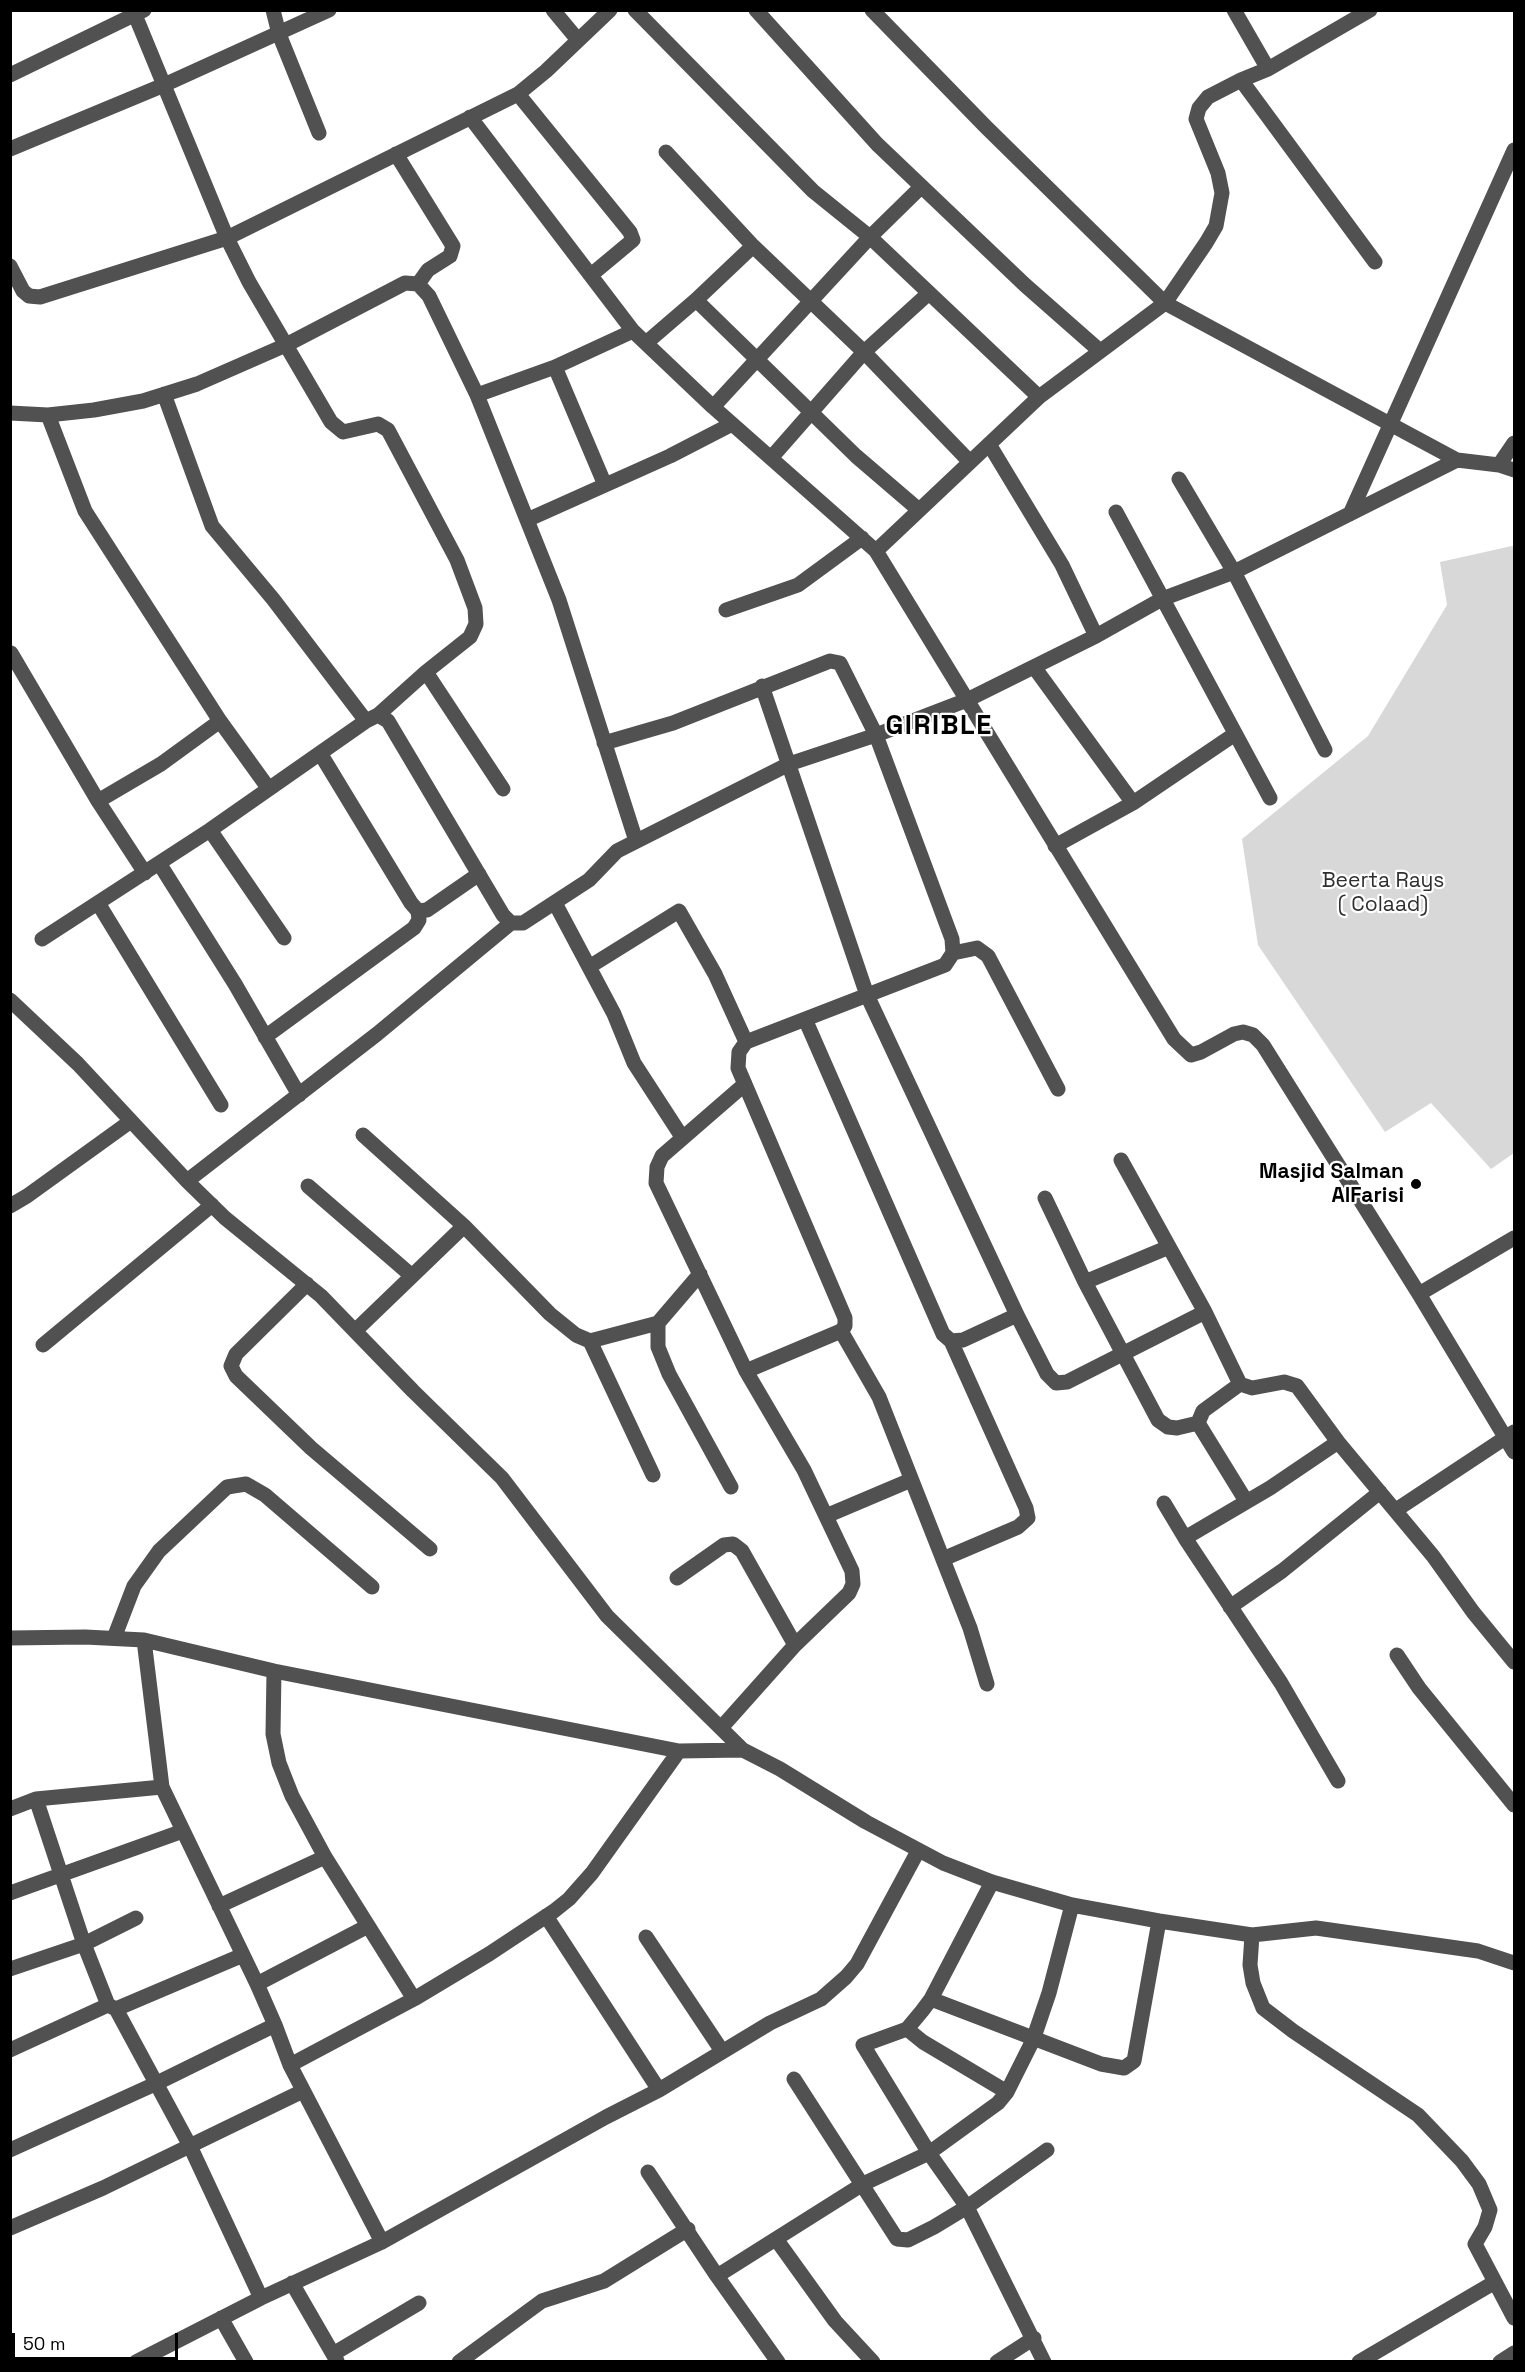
<!DOCTYPE html>
<html>
<head>
<meta charset="utf-8">
<style>
  body { margin:0 }
  #map { position:relative; width:1525px; height:2372px; overflow:hidden; background:#fff; font-family:"Space Grotesk",sans-serif }
  canvas { display:block }
  .frame { position:absolute; inset:0; border:12px solid #000; pointer-events:none }
  .scale { position:absolute; left:12px; top:2333px; width:166px; height:27px; box-sizing:border-box; border:3px solid #000; border-top:0; padding-left:8px; font-size:18px; line-height:21px; white-space:nowrap; color:#000; -webkit-text-stroke:4px #fff; paint-order:stroke }
</style>
</head>
<body>
<div id="map">
<canvas width="1525" height="2372"></canvas>
<div class="frame"></div>
<div class="scale">50 m</div>
</div>
<script>
const ctx = document.querySelector('canvas').getContext('2d');
ctx.lineJoin = 'round';
function paint(path, color) { ctx.fillStyle = color; ctx.fill(path, 'evenodd'); }
const poly = rows => new Path2D(rows.map(r => 'M' + r).join(''));
function strokePath(path, color, width, dash) { ctx.strokeStyle = color; ctx.lineWidth = width; ctx.lineCap = dash ? 'butt' : 'round'; ctx.setLineDash(dash || []); ctx.stroke(path); }
function label(font, color, halo, rows, align = 'center') {
  ctx.font = font + ' "Space Grotesk",sans-serif'; ctx.lineWidth = 4.5; ctx.setLineDash([]); ctx.textBaseline = 'middle'; ctx.strokeStyle = halo; ctx.fillStyle = color; for (const [text, x, y, turn = 0] of rows) {
    ctx.save(); ctx.translate(x, y); ctx.rotate((+turn || 0) * Math.PI / 180); ctx.textAlign = isNaN(turn) ? turn : align; if (halo) ctx.strokeText(text, 0, 0); ctx.fillText(text, 0, 0); ctx.restore();
  }
}
const green = poly([
  [1512,546,1514,547,1514,1153,1491,1169,1431,1103,1385,1132,1258,945,1242,839,1368,736,1447,605,1440,562]
]);
const minor = poly([
  [133,10,227,238,249,282,331,422,343,432,378,424,388,430,457,560,475,608,476,624,470,637,426,672,378,715],
  [273,10,279,34,319,133],
  [553,10,578,40],
  [635,10,813,191,870,237,1039,397],
  [756,10,877,144,1025,285,1100,351],
  [872,10,986,127,1165,303,1457,460,1499,465,1514,470],
  [1268,69,1370,10],
  [10,75,144,10],
  [1241,80,1375,262],
  [518,94,630,232,633,240,591,275],
  [470,117,633,331,713,407,876,551,1174,1039,1191,1055,1201,1052,1234,1034,1243,1032,1253,1035,1263,1045,1419,1294,1514,1452],
  [10,149,164,85,329,10],
  [666,152,753,246,864,352,970,462],
  [396,154,453,246,450,256,428,270,418,284],
  [10,266,23,291,29,296,40,297,227,238,518,94,546,71,610,10],
  [696,300,856,456,919,510],
  [633,331,555,367,477,395,559,600,636,841],
  [646,343,696,300,753,246],
  [555,367,605,485],
  [164,394,212,526,273,599,366,721],
  [713,407,870,237,921,187],
  [10,413,48,415,94,410,143,401,197,384,286,345,405,283,418,284,429,296,477,395],
  [48,415,85,511,220,721,269,789],
  [989,444,1062,565,1096,636],
  [771,458,864,352,929,293],
  [1499,465,1514,443],
  [1179,479,1234,572,1325,750],
  [1116,512,1270,798],
  [1350,514,1514,150],
  [527,520,670,456,732,424],
  [876,551,1039,397,1165,303,1206,243,1216,226,1222,193,1218,173,1196,119,1199,108,1208,97,1241,80,1268,69,1234,10],
  [726,610,798,585,862,538],
  [11,653,98,801,145,873],
  [1034,667,1133,803],
  [426,672,503,789],
  [762,686,867,995,1017,1315,1047,1374,1056,1383,1067,1382,1205,1312],
  [604,743,673,723,830,661,840,663,876,735,952,939,953,953,945,965,746,1042,739,1052,738,1068,845,1318,845,1326,841,1331,746,1371],
  [320,753,411,903,418,911,427,910,479,874],
  [98,801,161,764,220,721],
  [210,830,284,938],
  [1055,846,1133,803,1235,734],
  [159,863,235,984,299,1095],
  [98,903,221,1105],
  [555,903,614,1014,634,1063,682,1137],
  [42,939,210,830,366,721,378,715,388,721,503,915,511,923,523,923,589,880,617,851,789,764,876,735,967,700,1096,636,1162,599,1234,572,1457,460],
  [953,953,977,948,988,956,1058,1089],
  [589,967,679,911,715,974,746,1042],
  [10,1000,78,1064,187,1181,225,1218,321,1296,413,1391,502,1478,607,1616,743,1750,780,1769,866,1822,943,1863,992,1882,1072,1905,1159,1921,1252,1935,1316,1928,1478,1951,1514,1963],
  [805,1019,943,1334,951,1341,963,1340,1017,1315],
  [265,1037,414,928,419,920,418,911],
  [363,1135,464,1226,550,1314,576,1335,590,1341,658,1323],
  [1121,1160,1205,1312,1240,1384,1252,1388,1284,1382,1297,1386,1338,1442,1433,1556,1473,1612,1514,1662],
  [187,1181,377,1034,511,923],
  [308,1186,412,1276],
  [1045,1198,1085,1282,1158,1420,1168,1427,1177,1428,1198,1423],
  [10,1206,27,1196,131,1121],
  [700,1274,658,1323,658,1347,669,1374,731,1487],
  [1085,1282,1169,1247],
  [307,1284,236,1354,231,1366,236,1376,311,1448,430,1549],
  [1419,1294,1514,1238],
  [355,1331,464,1226],
  [841,1331,879,1397,970,1628,987,1684],
  [590,1341,653,1475],
  [43,1345,212,1205],
  [1240,1384,1203,1411,1198,1423,1246,1501],
  [1164,1503,1185,1538,1281,1683,1338,1781],
  [1396,1510,1514,1432],
  [826,1516,911,1480],
  [1185,1538,1270,1488,1338,1442],
  [943,1559,1018,1527,1028,1518,1026,1508,951,1341],
  [677,1578,724,1545,733,1544,742,1551,795,1645],
  [1230,1607,1282,1571,1380,1492],
  [10,1638,85,1637,144,1640,274,1671,679,1751,743,1750],
  [114,1638,134,1586,159,1551,227,1487,246,1484,265,1495,372,1587],
  [144,1640,162,1787,257,1984,275,2025,290,2065,382,2242],
  [1397,1655,1419,1688,1514,1805],
  [721,1728,795,1645,849,1593,853,1584,852,1571,804,1470,746,1371,656,1183,657,1167,662,1156,745,1084],
  [36,1799,84,1944,108,2005,116,2009,190,2146,261,2298],
  [10,1809,36,1799,162,1787],
  [325,1857,414,1999],
  [992,1882,931,1999,922,2011,907,2029,863,2045,929,2153,967,2207,1044,2362],
  [10,1893,183,1831],
  [219,1906,325,1857,292,1796,279,1763,273,1734,274,1671],
  [546,1916,659,2090],
  [1252,1935,1250,1965,1253,1983,1263,2008,1293,2031,1418,2115,1462,2161,1479,2184,1490,2210,1485,2227,1475,2244,1514,2318],
  [646,1937,722,2051],
  [10,1969,84,1944,136,1918],
  [257,1984,368,1926],
  [931,1999,1101,2064,1124,2068,1134,2061,1159,1921],
  [116,2009,243,1955],
  [907,2029,923,2042,1007,2092],
  [10,2050,108,2005],
  [290,2065,414,1999,489,1954,554,1911,569,1899,592,1873,679,1751],
  [794,2079,897,2239,908,2240,934,2227,967,2207,1047,2150],
  [10,2150,155,2084,275,2025],
  [648,2172,717,2276,778,2362],
  [10,2228,103,2188,303,2091],
  [776,2239,835,2321,873,2362],
  [717,2276,863,2184,929,2153,998,2103,1007,2092,1033,2040,1049,1993,1072,1905],
  [292,2283,337,2361],
  [221,2318,246,2362],
  [333,2354,419,2303],
  [136,2362,261,2298,382,2242,606,2117,659,2090,770,2023,821,1999,846,1977,857,1964,918,1851],
  [459,2362,542,2301,604,2281,688,2229],
  [997,2362,1034,2338],
  [1359,2362,1495,2282],
  [1500,2362,1514,2353]
]);
const markers = [
  [1416,1184,6,"#000"]
];
const parkNames = [
  ["Beerta Rays",1383,881],
  ["( Colaad)",1383,905]
];
const poiNames = [
  ["Masjid Salman",1404,1172],
  ["AlFarisi",1404,1196]
];
const districtNames = [
  ["GIRIBLE",939,727]
];
paint(green, '#d8d8d8');
strokePath(minor, '#515151', 15);
for (const [x, y, r, color] of markers) { const dot = new Path2D(); dot.arc(x, y, r, 0, 2 * Math.PI); ctx.fillStyle = color; ctx.fill(dot); strokePath(dot, '#fff', 2); }
label('21px', '#2f2f2f', '#fff', parkNames);
label('bold 21px', '#000', '#fff', poiNames, 'right');
ctx.letterSpacing = '1.5px';
label('bold 27px', '#000', '#fff', districtNames);
ctx.letterSpacing = '0px';
</script>
</body>
</html>
